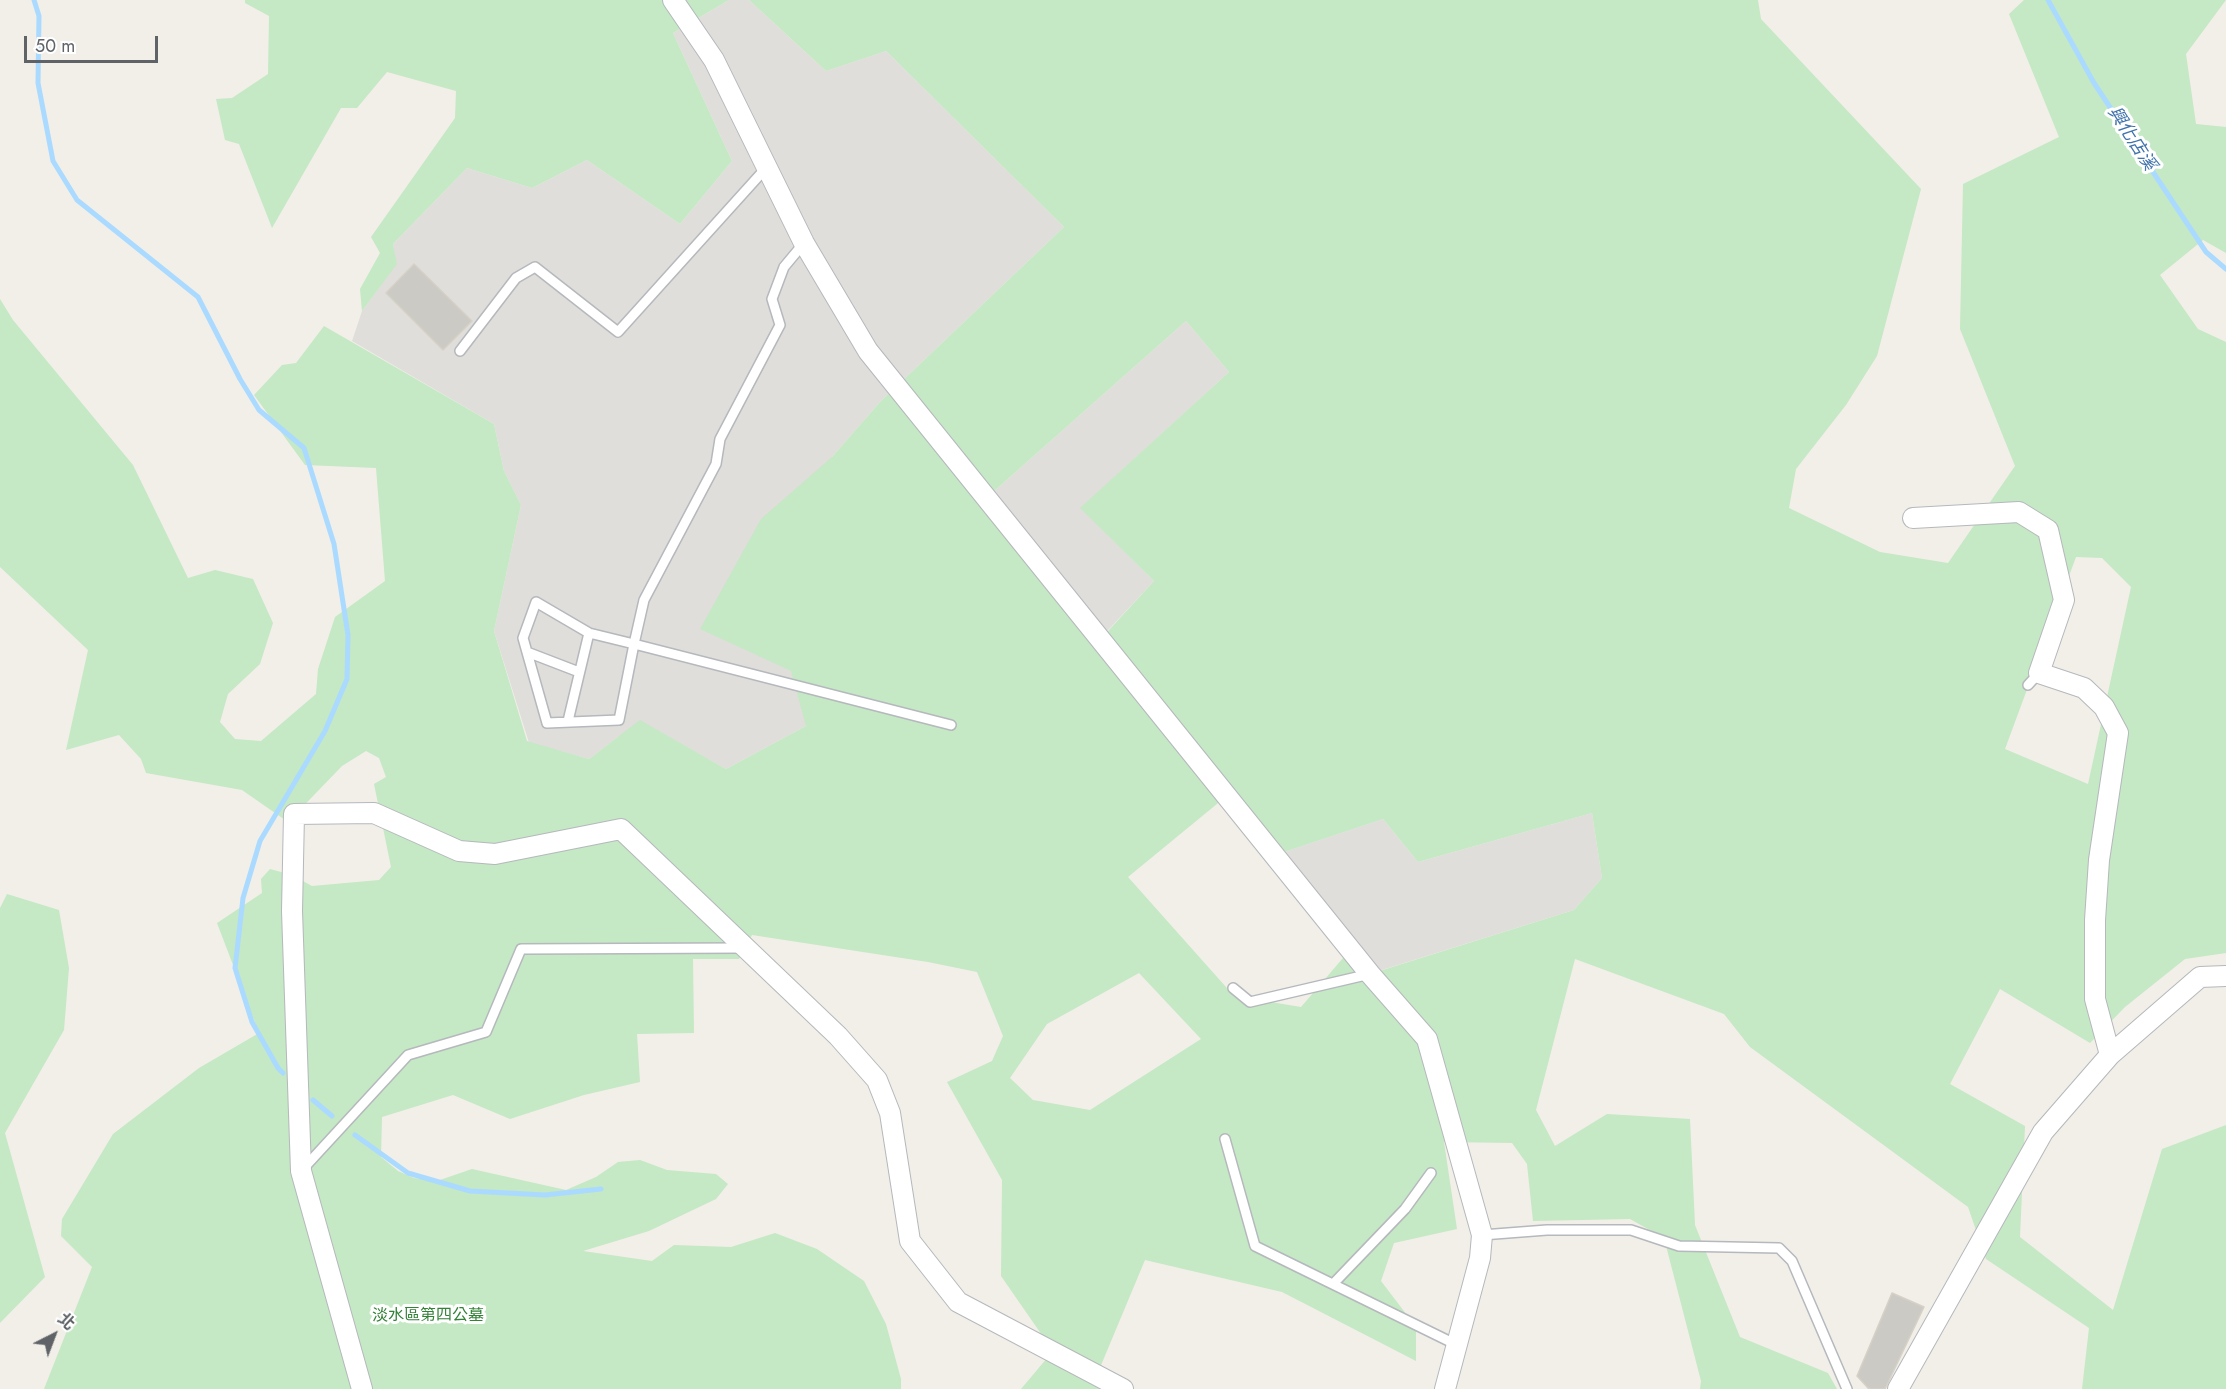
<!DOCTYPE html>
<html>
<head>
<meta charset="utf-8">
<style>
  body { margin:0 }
  #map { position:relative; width:2226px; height:1389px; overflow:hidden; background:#f1efe8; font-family:Jost,"Noto Sans TC",sans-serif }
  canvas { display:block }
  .north { position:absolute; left:24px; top:1305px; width:60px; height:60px; -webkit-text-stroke:4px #fff; paint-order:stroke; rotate:42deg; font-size:16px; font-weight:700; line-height:24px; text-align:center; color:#5f6368 }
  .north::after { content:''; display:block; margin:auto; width:21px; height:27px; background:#5f6368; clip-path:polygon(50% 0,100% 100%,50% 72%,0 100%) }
  .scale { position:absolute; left:24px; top:36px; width:134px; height:27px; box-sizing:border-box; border:3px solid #5f6368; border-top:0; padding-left:8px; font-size:18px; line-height:21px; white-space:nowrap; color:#5f6368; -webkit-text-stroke:4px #fff; paint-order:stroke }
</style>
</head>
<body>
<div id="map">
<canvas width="2226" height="1389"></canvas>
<div class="north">北</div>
<div class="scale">50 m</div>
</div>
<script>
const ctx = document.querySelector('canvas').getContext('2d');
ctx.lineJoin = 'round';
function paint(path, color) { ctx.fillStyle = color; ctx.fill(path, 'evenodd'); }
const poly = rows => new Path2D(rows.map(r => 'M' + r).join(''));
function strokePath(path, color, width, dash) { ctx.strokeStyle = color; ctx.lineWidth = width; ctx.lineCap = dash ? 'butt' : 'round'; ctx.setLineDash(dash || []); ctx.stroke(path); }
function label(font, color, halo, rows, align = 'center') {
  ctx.font = font + ' Jost,"Noto Sans TC",sans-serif'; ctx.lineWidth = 6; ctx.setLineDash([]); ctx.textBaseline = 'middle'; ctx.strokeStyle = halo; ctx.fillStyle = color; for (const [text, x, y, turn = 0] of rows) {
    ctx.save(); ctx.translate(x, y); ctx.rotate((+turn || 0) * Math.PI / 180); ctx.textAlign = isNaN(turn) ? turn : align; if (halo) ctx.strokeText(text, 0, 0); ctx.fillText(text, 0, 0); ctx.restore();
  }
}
const industrial = poly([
  [729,0,749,0,826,71,886,51,1064,227,880,402,832,457,970,715,806,726,726,769,658,731,645,728,618,737,589,759,542,746,530,746,494,631,521,505,504,471,494,424,352,341,362,311,396,264,393,244,467,168,532,188,587,160,680,224,732,161,673,33],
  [1186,321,1229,372,1081,508,1154,581,1097,642,984,500],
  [1592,813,1602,878,1574,910,1369,974,1269,857,1383,819,1418,862]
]);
const green = poly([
  [245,0,729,0,673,33,732,161,680,224,587,160,532,188,467,168,393,244,397,264,362,311,360,289,380,253,371,237,455,118,456,91,387,72,357,108,341,108,272,228,239,144,225,140,216,99,232,98,268,74,269,16,245,3],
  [749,0,1758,0,1761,19,1921,189,1877,356,1846,405,1796,469,1789,508,1880,552,1948,563,2015,466,1960,329,1963,184,2059,137,2009,14,2024,0,2226,0,2186,54,2196,124,2226,127,2226,253,2203,240,2160,275,2198,329,2226,342,2226,953,2185,959,2125,1007,2090,1043,2000,989,1950,1084,2025,1126,2020,1237,2113,1310,2162,1149,2226,1125,2226,1389,2082,1389,2089,1328,1986,1259,1968,1207,1750,1047,1724,1014,1575,959,1536,1110,1555,1146,1607,1114,1690,1119,1695,1225,1740,1337,1828,1373,1837,1389,1700,1389,1701,1381,1664,1238,1630,1219,1533,1221,1527,1164,1512,1143,1444,1142,1457,1229,1394,1243,1381,1281,1416,1327,1416,1361,1282,1292,1145,1260,1099,1370,1131,1389,1021,1389,1053,1351,1001,1276,1002,1180,947,1082,992,1061,1003,1036,977,972,928,962,752,935,739,959,693,959,694,1033,637,1034,640,1082,584,1095,510,1119,453,1095,382,1117,381,1157,398,1171,414,1178,437,1181,472,1169,566,1190,596,1177,618,1162,640,1160,667,1170,716,1174,728,1184,716,1199,649,1231,583,1251,652,1261,674,1245,731,1247,775,1233,817,1249,864,1281,886,1324,901,1379,901,1389,44,1389,92,1267,61,1236,62,1219,113,1134,199,1068,259,1033,217,923,262,893,261,879,270,869,292,875,312,886,379,880,391,867,374,784,386,777,379,758,366,751,342,766,288,822,242,790,146,773,141,759,119,735,66,750,88,650,0,567,0,299,13,320,133,465,188,578,215,570,253,579,273,623,260,664,228,694,220,722,235,739,261,741,316,694,318,669,335,617,385,581,376,468,305,465,254,395,282,365,296,363,324,326,494,424,504,471,521,505,494,631,527,741,589,759,640,720,726,769,806,726,791,671,700,629,761,519,832,457,880,402,1064,227,886,51,826,71],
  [1186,321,1229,372,1080,508,1154,581,1098,642,984,500],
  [2076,557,2102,558,2131,587,2088,784,2005,749],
  [1223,799,1269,857,1383,819,1418,862,1592,813,1602,878,1574,910,1370,974,1349,951,1301,1007,1234,996,1128,877],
  [1139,973,1201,1039,1090,1110,1033,1100,1010,1078,1047,1024],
  [7,894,59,910,69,968,64,1030,5,1133,45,1277,0,1323,0,908]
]);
const stream = poly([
  [34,0,39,16,38,83,53,161,77,200,198,297,240,379,259,410,304,448,334,544,348,635,347,679,325,731,260,841,243,898,235,968,252,1022,278,1068,283,1073],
  [2048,0,2094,83,2206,252,2226,269],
  [313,1100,332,1116],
  [355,1135,408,1173,470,1191,545,1195,601,1189]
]);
const building = poly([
  [414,264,472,321,443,350,386,293,414,264],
  [1892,1293,1924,1307,1885,1389,1872,1389,1868,1388,1857,1376,1892,1293]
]);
const lane = poly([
  [804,243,784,267,772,299,780,325,720,439,716,464,644,600,634,644,619,720,547,723,523,638,536,602,589,633,634,644,951,725],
  [460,351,516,278,535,267,618,332,766,168],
  [527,652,579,672],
  [2028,685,2039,673],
  [568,721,589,633],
  [1233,988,1250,1002,1370,974],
  [1225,1139,1255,1246,1457,1345],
  [303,1169,408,1055,486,1032,521,949,742,948],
  [1482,1235,1547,1230,1631,1230,1679,1246,1779,1248,1792,1261,1847,1389],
  [1333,1284,1405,1209,1431,1173]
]);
const street = poly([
  [673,0,714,60,804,243,868,351,1370,974,1427,1039,1482,1235,1480,1258,1445,1389],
  [2110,1055,2200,977,2226,976],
  [362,1389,301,1171,292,911,294,814,374,813,459,851,495,854,621,829,838,1036,877,1080,890,1113,910,1241,958,1302,1123,1389],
  [1898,1389,2043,1132,2110,1055,2095,999,2095,920,2099,860,2118,733,2104,707,2084,688,2039,673,2064,600,2048,530,2019,512,1913,518]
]);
const parkNames = [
  ["淡水區第四公墓",428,1316]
];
const waterNames = [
  ["興化店溪",2131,139,57]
];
paint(industrial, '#e0deda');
paint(green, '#c5e8c5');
strokePath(stream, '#aadaff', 5);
paint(building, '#cccac5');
strokePath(building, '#d6d1c6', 1.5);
strokePath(lane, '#b5b8bc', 12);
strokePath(street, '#b5b8bc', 22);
strokePath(lane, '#fff', 9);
strokePath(street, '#fff', 20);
label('16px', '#348238', '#fff', parkNames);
label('italic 18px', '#4174aa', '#fff', waterNames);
</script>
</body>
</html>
